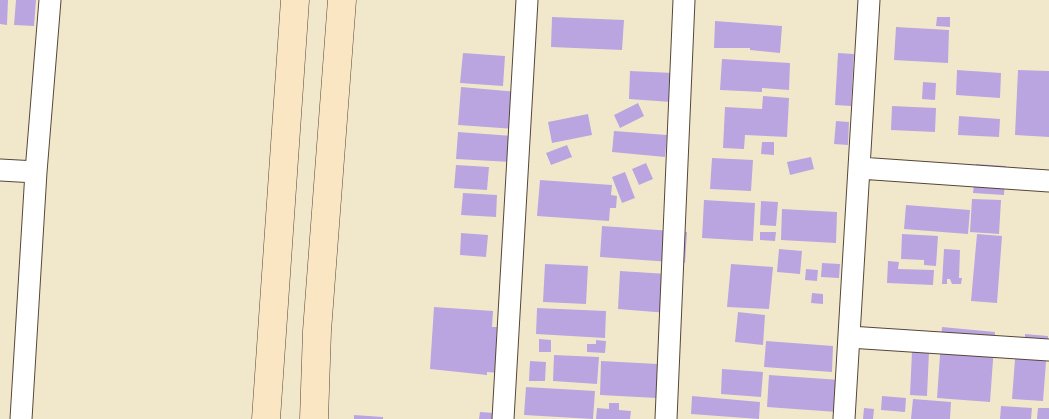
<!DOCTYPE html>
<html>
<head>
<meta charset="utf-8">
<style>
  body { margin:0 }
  canvas { display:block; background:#f1e8cc }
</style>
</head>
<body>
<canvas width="1049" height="419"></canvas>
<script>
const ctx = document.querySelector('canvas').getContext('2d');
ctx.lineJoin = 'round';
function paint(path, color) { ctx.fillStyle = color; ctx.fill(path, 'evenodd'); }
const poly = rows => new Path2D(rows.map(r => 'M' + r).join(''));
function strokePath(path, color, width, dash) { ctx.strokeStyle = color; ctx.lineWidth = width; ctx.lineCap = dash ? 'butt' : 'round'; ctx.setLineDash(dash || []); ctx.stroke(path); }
const building = poly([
  [0,0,8,0,7,25,0,24],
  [16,0,36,0,34,26,14,25],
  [552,17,624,20,622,50,551,47],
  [937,17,950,17,950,27,936,26],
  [715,21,782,26,780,53,750,50,750,48,714,48],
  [896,27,949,30,948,63,894,60],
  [463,53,505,56,503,86,460,83],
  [838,53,854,54,851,106,835,105],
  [722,59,790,63,789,90,762,88,762,92,720,90],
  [957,70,1001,73,1000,98,956,95],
  [1018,70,1049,71,1049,137,1015,135],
  [630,71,673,73,671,102,629,99],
  [923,82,936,83,935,100,922,99],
  [461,87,518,92,515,129,458,125],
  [763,96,789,98,787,137,745,135,744,149,723,148,725,107,762,109],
  [638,103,644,116,620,128,614,115],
  [892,106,936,108,935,132,891,130],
  [588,114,592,135,552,143,548,122],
  [959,116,1000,119,999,137,958,135],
  [836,121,849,122,848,145,834,144],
  [614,131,667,135,665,157,612,152],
  [458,132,513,136,511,162,456,159],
  [762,142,774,142,774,155,761,154],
  [567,145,572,157,551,165,546,153],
  [811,157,814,169,790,175,787,162],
  [712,158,753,160,751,191,710,189],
  [646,163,653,179,639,185,632,169],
  [976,164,1006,166,1004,195,973,193],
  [456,165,489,167,487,190,454,188],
  [625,172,635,198,622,203,612,177],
  [540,180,612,185,611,195,617,196,616,208,610,208,609,221,537,216],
  [463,193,497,195,496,217,461,215],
  [972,199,1001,200,999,234,970,232],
  [704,200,755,203,753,241,702,238],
  [761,201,778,202,776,226,760,225],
  [906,205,970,210,968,234,904,229],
  [782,209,837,212,836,243,781,240],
  [602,226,687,232,685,263,600,257],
  [760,232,776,232,775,241,760,240],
  [461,233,488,235,486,257,460,255],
  [902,234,938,236,936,266,924,265,924,260,901,259],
  [977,234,1002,236,997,303,971,301],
  [779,249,802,251,800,274,777,272],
  [944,249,960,250,959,278,962,278,961,284,952,284,950,279,947,279,947,284,942,284],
  [888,261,899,262,898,269,934,270,933,285,887,283],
  [822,263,840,264,839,278,821,277],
  [545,264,588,266,586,304,543,302],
  [731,264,773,267,769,309,727,307],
  [806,269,818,270,817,281,805,280],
  [620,271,683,275,680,314,618,309],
  [812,293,823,294,823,304,811,303],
  [434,307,493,311,492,327,497,327,496,342,501,343,499,373,487,372,487,375,430,369],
  [537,308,606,311,605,338,536,334],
  [738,312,765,315,763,345,735,342],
  [942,327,995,332,990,402,937,398],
  [1025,334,1048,336,1043,401,1012,399,1016,346,1025,347],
  [539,339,551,340,551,352,539,352],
  [596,340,606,341,605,353,587,352,587,344,596,344],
  [766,341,833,346,832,372,764,367],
  [912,351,929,352,927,396,910,395],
  [554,355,599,357,597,384,553,381],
  [530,361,546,362,545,381,529,381],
  [601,361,658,364,657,398,600,395],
  [722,369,763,372,761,397,721,394],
  [769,375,840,380,837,412,767,407],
  [526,387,595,391,593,419,524,415],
  [692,396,760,402,759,419,691,414],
  [882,396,906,398,905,412,881,410],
  [913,399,951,402,950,419,911,419],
  [609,403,619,403,619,410,631,411,630,419,596,419,597,408,609,409],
  [1001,406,1032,408,1031,419,1000,419],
  [864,408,874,409,873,419,863,419],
  [1038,408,1049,408,1049,419,1037,419],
  [480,412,495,413,494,419,479,419],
  [354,415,383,417,383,419,354,419]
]);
const street = poly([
  [859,168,1049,181],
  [0,170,36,172],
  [849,337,1049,350],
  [21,419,36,172,50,0],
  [503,419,527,0],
  [666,419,684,0],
  [844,419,869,0]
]);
const secondary = poly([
  [266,419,295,0],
  [314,419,317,331,342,0]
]);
paint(building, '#bba5e1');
strokePath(street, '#564638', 23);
strokePath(secondary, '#564638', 29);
strokePath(street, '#fff', 21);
strokePath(secondary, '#fbe6c4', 28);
</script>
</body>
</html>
